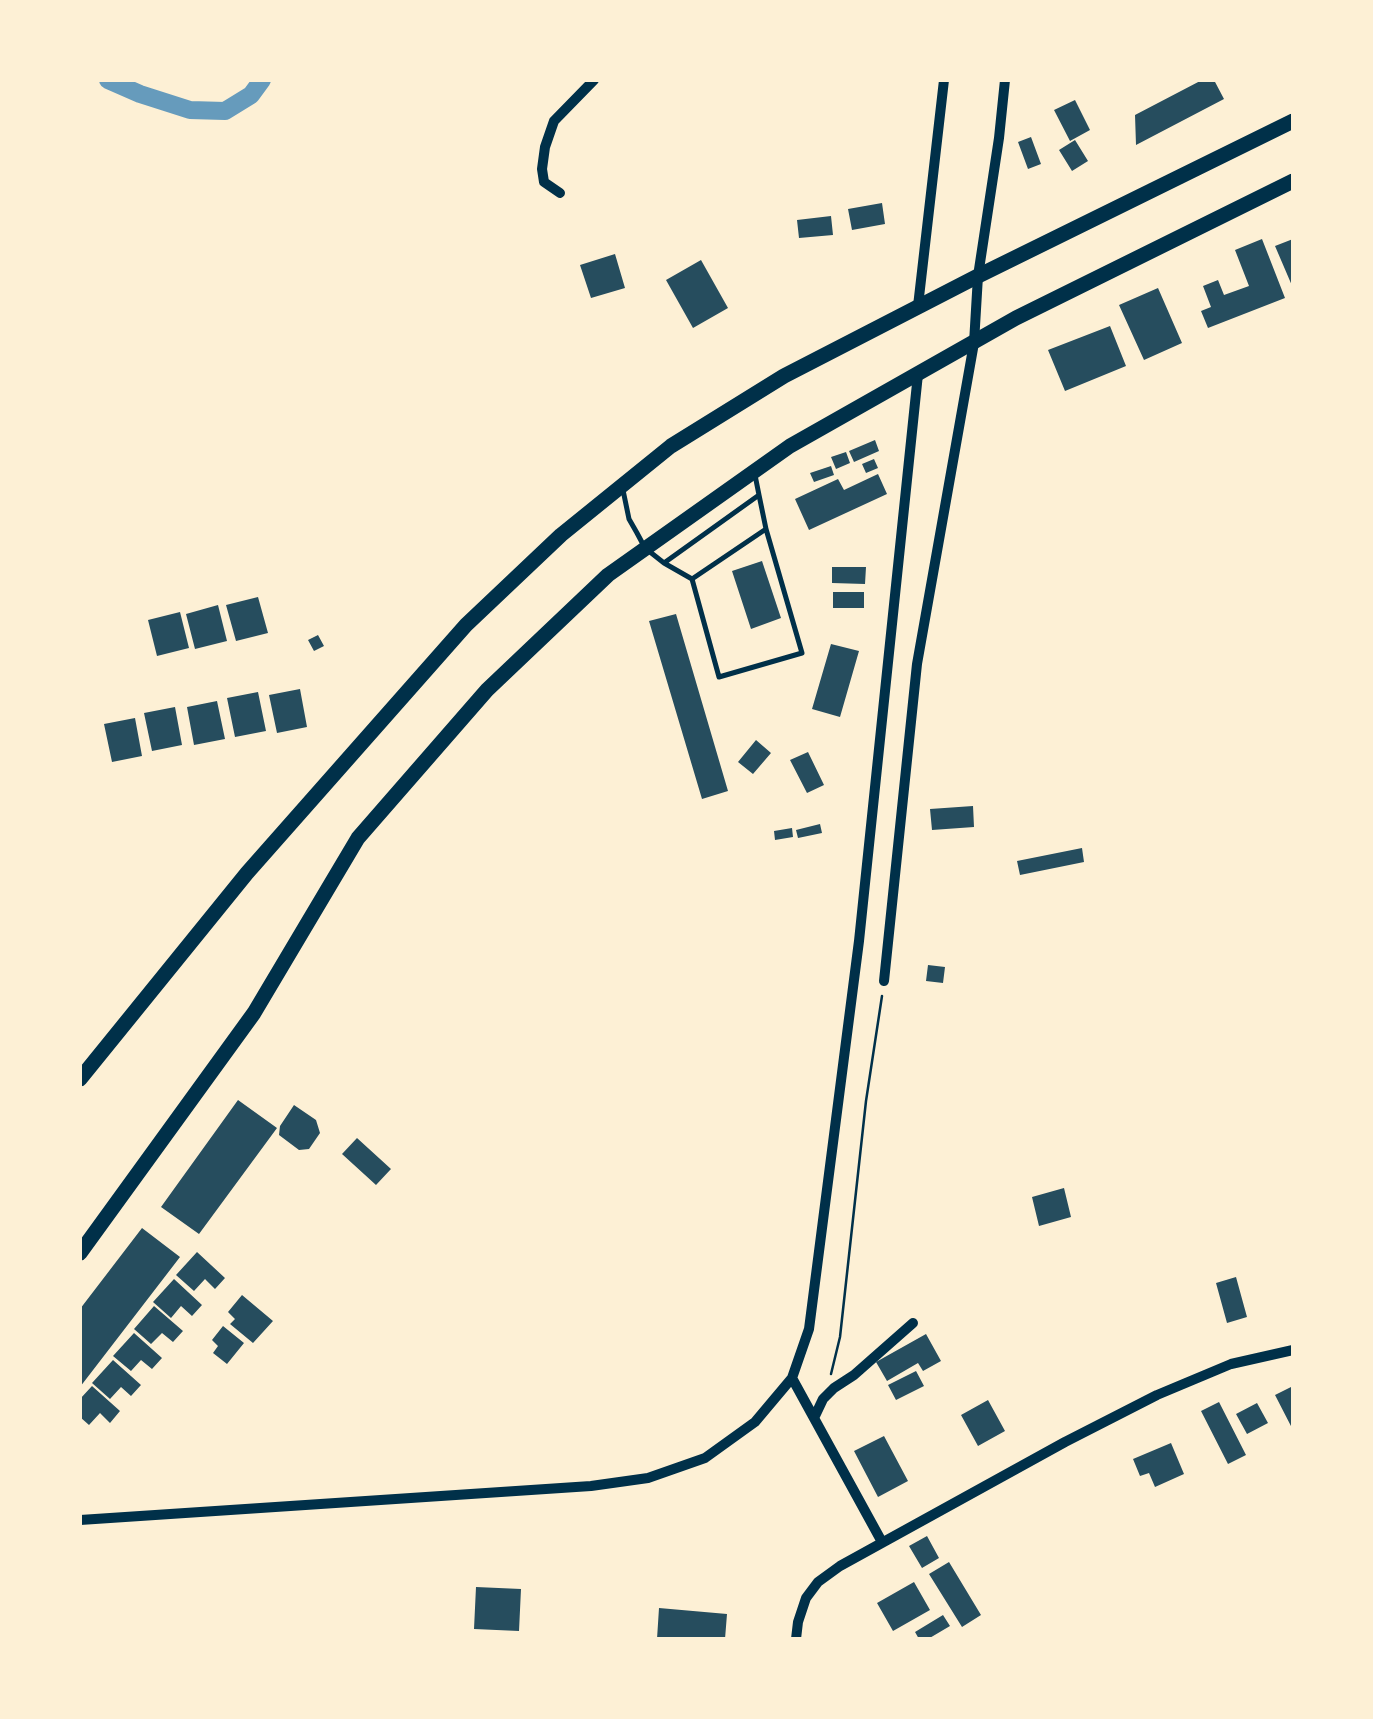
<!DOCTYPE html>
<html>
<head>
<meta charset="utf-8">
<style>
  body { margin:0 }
  #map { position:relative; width:1373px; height:1719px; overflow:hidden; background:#fdf0d5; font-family:"Alegreya Sans",sans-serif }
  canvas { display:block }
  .frame { position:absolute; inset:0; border:82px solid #fdf0d5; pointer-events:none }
</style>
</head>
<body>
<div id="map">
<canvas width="1373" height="1719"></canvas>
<div class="frame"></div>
</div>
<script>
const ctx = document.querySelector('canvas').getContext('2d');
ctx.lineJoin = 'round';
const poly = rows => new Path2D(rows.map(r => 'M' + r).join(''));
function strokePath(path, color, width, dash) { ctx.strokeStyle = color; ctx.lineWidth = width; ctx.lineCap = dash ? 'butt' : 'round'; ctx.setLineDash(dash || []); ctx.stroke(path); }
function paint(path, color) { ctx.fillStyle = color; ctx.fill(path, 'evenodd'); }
const canal = poly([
  [108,80,140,94,190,110,225,111,251,95,262,80]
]);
const building = poly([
  [1202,80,1214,80,1224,99,1136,145,1135,115],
  [1075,100,1090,130,1070,141,1054,110],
  [1031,137,1041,164,1028,169,1018,142],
  [1075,140,1088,161,1072,171,1059,150],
  [882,203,885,224,852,230,848,209],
  [831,216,833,235,799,238,797,220],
  [1262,239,1285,298,1208,328,1201,311,1211,307,1203,286,1218,280,1224,295,1249,286,1235,250],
  [1293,239,1293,288,1275,246],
  [615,254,625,288,591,298,580,265],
  [701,260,728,308,693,328,666,280],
  [1158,288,1182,343,1144,360,1119,305],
  [1110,326,1126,366,1065,391,1048,350],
  [875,440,879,451,854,462,849,451],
  [846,452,850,463,836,469,831,457],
  [874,459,878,468,866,473,862,464],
  [831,466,834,475,814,482,810,473],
  [878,474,887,494,809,530,795,499,838,479,844,490],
  [762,561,781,618,751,629,732,571],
  [832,567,866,567,865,584,832,583],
  [833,592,864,592,864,608,833,608],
  [258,597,268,633,236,641,226,605],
  [218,605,227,641,195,649,186,614],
  [180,612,189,648,157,656,148,620],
  [676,614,728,791,702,799,649,621],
  [318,635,324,646,314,651,308,640],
  [831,644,859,651,840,717,812,709],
  [300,689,307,727,277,733,269,695],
  [258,692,266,731,235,737,227,698],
  [217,701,225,739,194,745,187,707],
  [175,707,182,745,152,751,144,713],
  [135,718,142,756,112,762,104,724],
  [756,740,771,753,753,774,738,762],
  [808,752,824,785,807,793,790,760],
  [973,806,974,827,932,830,930,809],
  [820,824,822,833,798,838,796,830],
  [792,828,793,837,775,840,774,831],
  [1082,848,1084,862,1020,875,1017,861],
  [928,965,945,967,943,983,926,981],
  [238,1100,277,1128,199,1234,161,1207],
  [294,1105,316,1120,320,1133,309,1149,299,1150,279,1135,280,1126],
  [357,1138,391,1169,376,1185,342,1154],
  [1064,1188,1071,1217,1039,1226,1032,1197],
  [142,1228,180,1257,80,1387,80,1309],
  [197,1252,225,1278,215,1289,205,1279,194,1291,176,1275],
  [1236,1277,1247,1317,1227,1323,1216,1283],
  [174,1279,202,1305,192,1316,181,1306,171,1318,153,1302],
  [242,1295,273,1321,253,1343,230,1324,235,1319,228,1312],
  [154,1306,183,1331,173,1342,162,1333,151,1344,134,1329],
  [223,1326,244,1343,227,1364,213,1353,218,1346,212,1340],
  [134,1333,162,1358,152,1369,141,1360,131,1371,113,1356],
  [926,1334,941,1361,923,1371,918,1363,887,1381,876,1362],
  [113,1360,141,1385,131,1396,121,1387,110,1399,92,1383],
  [916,1371,924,1386,896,1400,888,1385],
  [92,1386,120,1411,110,1423,100,1413,89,1425,80,1417,80,1399],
  [1293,1386,1293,1430,1275,1395],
  [988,1400,1005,1431,978,1446,961,1415],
  [1219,1402,1246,1455,1228,1464,1201,1411],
  [1257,1403,1268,1423,1247,1434,1236,1414],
  [884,1436,908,1481,878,1497,854,1451],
  [1171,1443,1184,1474,1155,1487,1149,1473,1140,1476,1133,1459],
  [927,1536,939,1558,922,1568,909,1546],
  [949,1562,981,1615,962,1627,929,1574],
  [914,1582,930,1610,893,1631,877,1603],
  [476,1587,521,1589,519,1631,474,1629],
  [659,1608,727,1614,725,1639,657,1639],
  [943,1615,950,1626,928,1639,919,1639,915,1632]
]);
const path = poly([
  [831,1374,840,1337,866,1101,882,996]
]);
const service = poly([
  [623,490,629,519,637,533,645,548,664,563,759,495,755,475],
  [664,563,692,579,719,677,802,653,766,529,759,495],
  [692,579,766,529]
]);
const minor = poly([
  [560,193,544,182,542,169,545,147,554,121,594,80],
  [918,306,944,80],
  [884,981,917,664,974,343,978,276,999,138,1005,80],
  [792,1378,882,1542],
  [814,1418,823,1399,834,1388,854,1375,913,1323],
  [80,1520,591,1486,648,1478,705,1458,755,1422,792,1378,809,1329,859,941,918,374],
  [796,1639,798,1622,806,1598,818,1582,840,1566,1065,1442,1157,1395,1231,1364,1293,1350]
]);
const trunk = poly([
  [80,1079,247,873,466,625,561,535,671,446,784,376,978,276,1293,121],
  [80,1253,254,1013,358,838,487,690,608,575,790,446,1016,318,1293,181]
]);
strokePath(canal, '#669bbc', 18);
paint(building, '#264d5e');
strokePath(path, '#003049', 2.5);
strokePath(service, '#003049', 5);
strokePath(minor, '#003049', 10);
strokePath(trunk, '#003049', 15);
</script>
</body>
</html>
